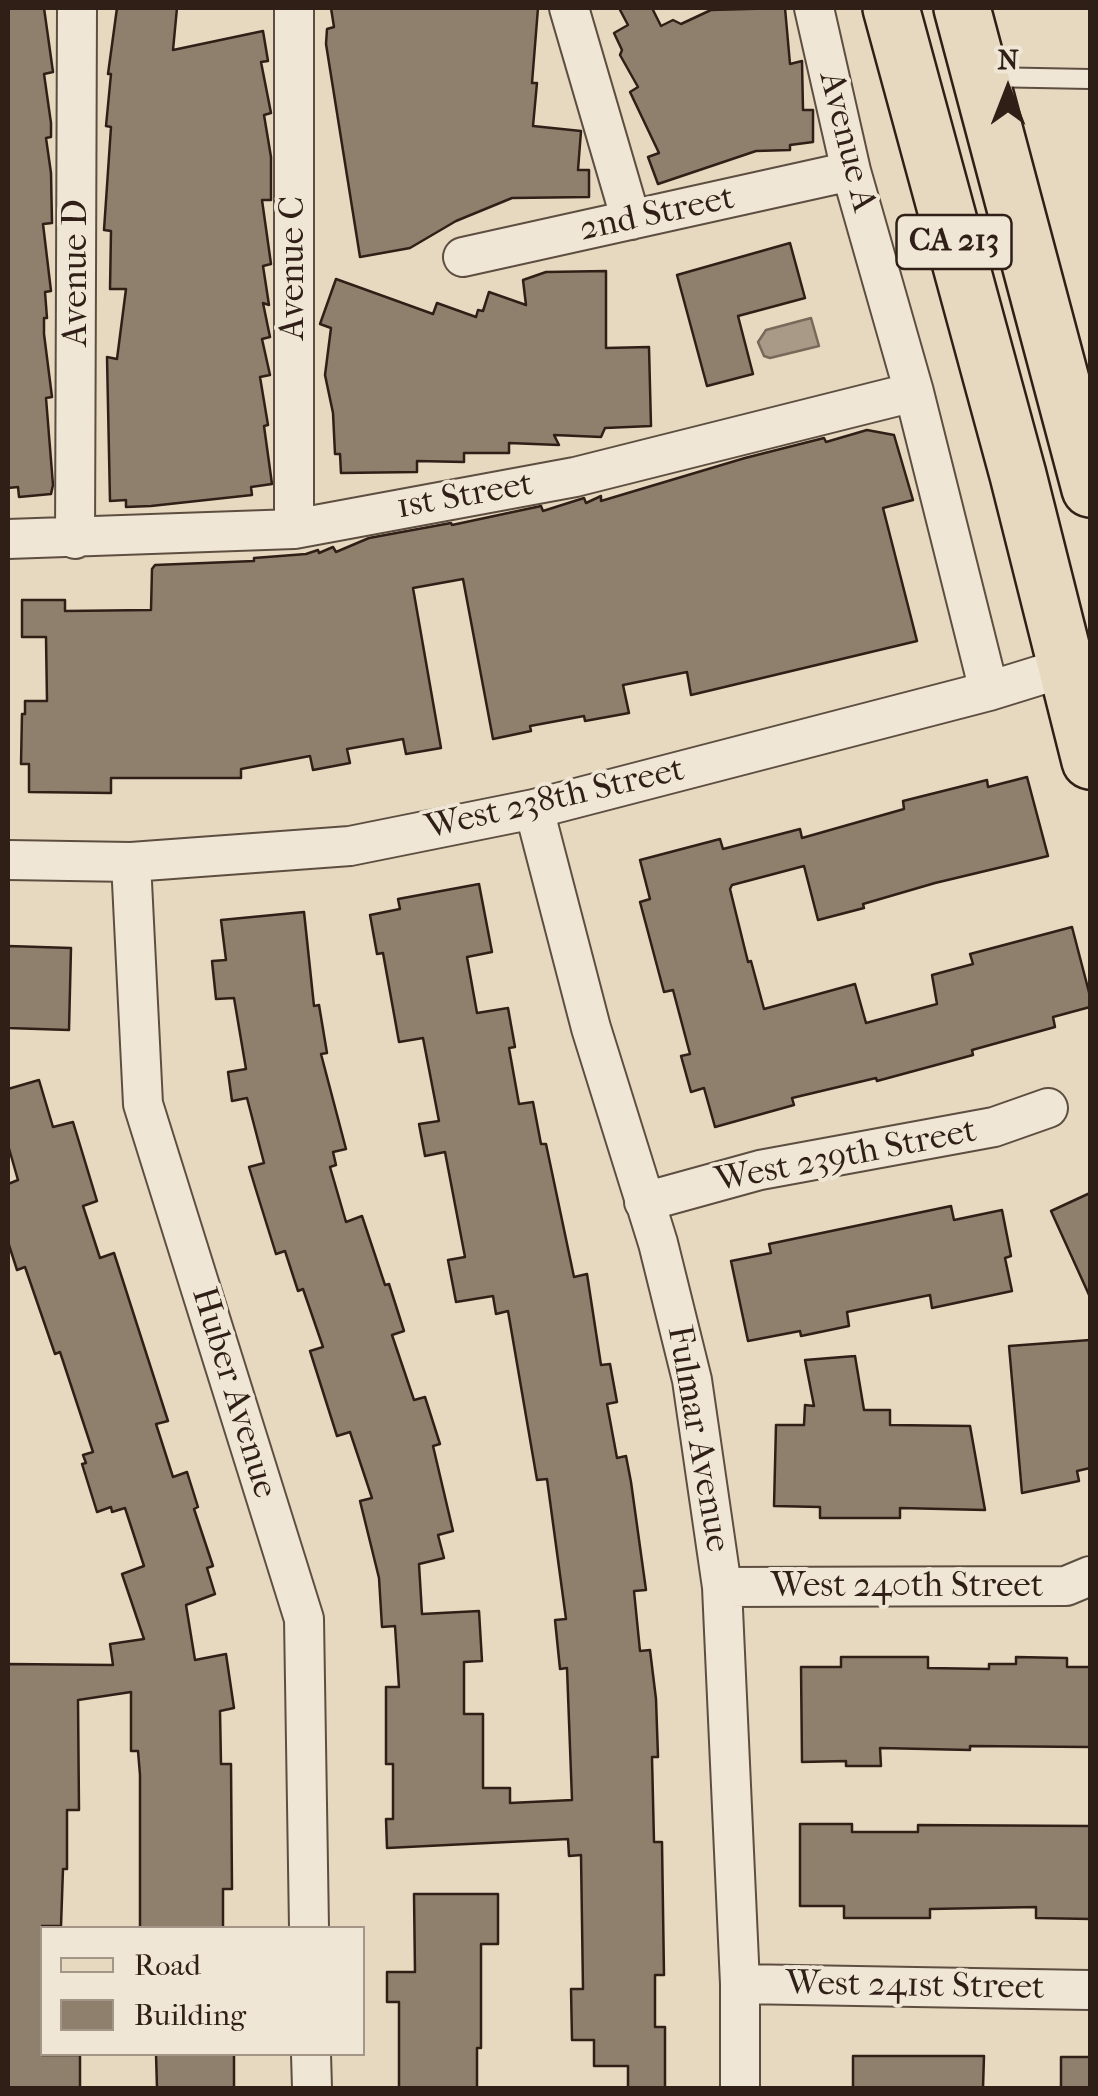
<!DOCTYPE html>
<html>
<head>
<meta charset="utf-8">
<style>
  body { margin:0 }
  #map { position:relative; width:1098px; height:2096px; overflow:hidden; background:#e6d9bf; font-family:"IM FELL French Canon",serif }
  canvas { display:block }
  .frame { position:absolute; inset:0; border:10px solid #301f17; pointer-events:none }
  .legend { position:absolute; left:40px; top:1926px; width:325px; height:130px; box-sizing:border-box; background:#efe6d5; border:2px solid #a39689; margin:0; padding:12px 18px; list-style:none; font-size:30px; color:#301f17 }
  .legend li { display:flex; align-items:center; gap:20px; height:50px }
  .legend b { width:50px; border:2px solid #a39689 }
  .north { position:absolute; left:958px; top:40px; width:100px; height:100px; -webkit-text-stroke:8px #efe6d5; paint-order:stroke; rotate:0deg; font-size:28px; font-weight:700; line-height:40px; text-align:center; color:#301f17 }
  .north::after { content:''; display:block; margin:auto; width:35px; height:45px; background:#301f17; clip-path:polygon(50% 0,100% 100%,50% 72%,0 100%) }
</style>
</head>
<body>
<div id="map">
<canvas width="1098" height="2096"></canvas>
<div class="frame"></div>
<ul class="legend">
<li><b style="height:12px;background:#e6d9bf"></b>Road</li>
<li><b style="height:28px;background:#8f806e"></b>Building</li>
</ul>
<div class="north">N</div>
</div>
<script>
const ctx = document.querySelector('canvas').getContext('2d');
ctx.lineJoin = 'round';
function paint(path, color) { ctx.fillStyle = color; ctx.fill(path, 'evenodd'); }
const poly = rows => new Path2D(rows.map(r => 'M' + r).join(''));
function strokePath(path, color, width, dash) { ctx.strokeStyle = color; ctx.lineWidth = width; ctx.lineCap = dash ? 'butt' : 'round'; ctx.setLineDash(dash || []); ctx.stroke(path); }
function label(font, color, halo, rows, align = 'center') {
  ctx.font = font + ' "IM FELL French Canon",serif'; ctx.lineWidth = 8; ctx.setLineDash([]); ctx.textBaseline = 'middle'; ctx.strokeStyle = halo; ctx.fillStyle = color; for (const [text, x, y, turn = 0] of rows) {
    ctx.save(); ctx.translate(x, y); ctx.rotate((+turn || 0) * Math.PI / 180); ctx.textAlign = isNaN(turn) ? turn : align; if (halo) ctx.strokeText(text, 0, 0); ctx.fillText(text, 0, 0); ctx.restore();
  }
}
const water = poly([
  [811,318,819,346,770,358,764,356,758,342,766,330,811,318]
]);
const building = poly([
  [8,8,44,8,53,72,44,74,51,123,51,137,46,138,51,173,52,223,43,224,51,291,45,292,47,318,44,318,44,334,52,397,46,398,53,485,51,494,19,497,18,487,8,488,8,8],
  [117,8,177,8,173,50,263,31,268,61,261,62,271,113,264,115,271,157,271,200,262,200,271,264,263,266,269,305,263,303,270,337,262,339,270,375,260,377,268,425,264,426,272,484,251,487,252,495,151,506,126,507,126,500,110,501,107,357,117,359,126,289,110,289,111,231,104,230,111,127,106,126,111,74,108,74,117,8],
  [331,8,538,8,532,83,537,83,533,126,581,131,578,170,589,170,589,197,512,198,456,221,410,248,360,257,326,44,327,29,334,27,331,8],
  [619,8,652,8,661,26,673,20,681,24,711,10,785,8,790,64,802,61,803,110,813,110,813,142,790,145,790,150,756,151,658,184,648,157,659,153,630,92,638,87,620,55,622,50,614,33,628,25,619,8],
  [790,243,805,298,738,316,753,374,707,386,677,275,790,243],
  [606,271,606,348,649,347,651,426,605,428,601,437,554,435,559,445,509,443,509,453,464,453,464,462,417,461,417,472,341,473,340,454,335,454,333,413,325,375,331,328,320,324,336,279,433,314,437,303,476,317,478,310,483,311,489,292,526,305,523,280,546,272,606,271],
  [867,430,894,435,913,500,883,508,917,641,691,695,687,672,623,685,629,713,585,721,584,716,530,726,531,731,493,739,463,579,413,588,441,748,406,754,403,739,347,749,350,763,313,770,310,756,241,769,241,778,111,778,111,793,29,792,29,764,21,764,22,714,25,714,25,701,47,701,46,637,22,637,22,600,65,600,65,611,151,610,152,569,155,565,254,561,254,558,306,554,318,550,319,553,333,547,336,552,369,538,451,523,452,525,541,506,543,511,584,498,586,503,601,496,601,501,745,458,824,438,826,442,867,430],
  [1027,777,1048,856,935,883,863,904,864,908,818,920,804,866,732,885,730,889,748,962,751,961,764,1009,855,984,866,1023,937,1004,932,975,973,964,970,954,1072,927,1090,996,1090,1007,1053,1017,1055,1027,972,1050,973,1055,877,1081,876,1078,792,1098,794,1105,715,1127,704,1088,691,1092,681,1056,690,1054,673,990,664,992,640,902,650,899,640,860,720,839,723,849,800,829,802,838,904,809,903,801,987,780,988,787,1027,777],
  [479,884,492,952,467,957,477,1013,508,1008,515,1047,509,1048,519,1104,533,1102,541,1144,546,1144,574,1277,587,1274,601,1365,610,1364,617,1402,607,1404,617,1458,626,1456,631,1482,646,1590,634,1591,640,1651,650,1650,656,1699,658,1757,652,1757,654,1842,662,1842,664,1975,655,1975,655,2027,665,2027,665,2088,628,2088,628,2066,594,2066,594,2040,572,2040,571,1989,583,1989,581,1855,569,1856,568,1839,387,1848,386,1819,393,1819,393,1764,386,1764,386,1687,399,1687,395,1626,382,1627,379,1578,360,1501,372,1498,350,1432,337,1436,310,1351,323,1347,303,1289,298,1291,285,1251,276,1254,256,1190,249,1167,264,1163,247,1098,232,1101,228,1072,246,1069,234,998,216,999,212,961,226,960,221,920,304,912,314,1006,319,1005,327,1053,321,1054,346,1149,333,1152,336,1165,330,1167,346,1222,362,1216,385,1285,389,1284,404,1331,392,1335,414,1400,425,1397,440,1444,433,1446,453,1531,438,1535,444,1558,419,1564,422,1614,479,1611,482,1661,464,1662,464,1714,483,1714,483,1788,510,1788,510,1803,572,1800,567,1668,560,1669,555,1620,566,1619,547,1479,537,1480,508,1311,496,1314,493,1296,456,1302,448,1260,465,1257,445,1152,425,1156,419,1124,439,1121,423,1038,399,1042,383,953,377,954,370,915,400,909,398,899,479,884],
  [8,946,71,948,69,1030,8,1028,8,946],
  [39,1080,53,1127,73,1122,97,1201,83,1206,100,1258,114,1253,168,1421,156,1424,173,1477,187,1472,198,1507,194,1509,213,1566,207,1568,215,1594,186,1605,195,1660,226,1654,234,1708,220,1711,221,1764,231,1764,232,1889,223,1889,223,1928,140,1928,140,1775,138,1751,131,1751,131,1692,78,1700,79,1810,67,1810,67,1869,63,1869,61,1926,42,1926,42,2055,80,2055,80,2088,8,2088,8,1664,113,1665,110,1644,144,1639,122,1574,144,1566,125,1508,112,1512,111,1507,97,1512,82,1464,86,1463,83,1455,93,1452,60,1352,55,1354,25,1267,17,1270,8,1242,8,1184,18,1180,8,1145,8,1089,39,1080],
  [1090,1193,1090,1297,1051,1211,1090,1193],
  [951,1206,954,1220,1002,1210,1011,1256,1005,1258,1012,1291,932,1308,930,1295,847,1312,849,1326,801,1336,800,1331,748,1341,731,1261,771,1253,769,1244,951,1206],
  [1090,1340,1090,1468,1077,1471,1079,1481,1022,1493,1009,1346,1090,1340],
  [855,1356,864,1410,890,1410,890,1425,970,1426,985,1510,900,1508,900,1518,820,1518,820,1507,774,1506,776,1425,804,1425,805,1405,814,1406,805,1360,855,1356],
  [841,1657,928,1657,928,1668,989,1669,989,1664,1016,1664,1016,1657,1067,1658,1067,1667,1090,1667,1090,1747,970,1746,970,1750,880,1748,881,1766,846,1766,846,1761,802,1762,801,1667,841,1667,841,1657],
  [800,1824,852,1824,852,1832,918,1832,918,1825,1090,1826,1090,1919,1036,1918,1036,1907,930,1909,930,1918,844,1918,844,1906,800,1906,800,1824],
  [414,1894,498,1894,498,1944,481,1944,481,2048,477,2048,477,2088,399,2088,399,2002,387,2002,387,1972,415,1972,414,1894],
  [156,2054,234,2054,234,2088,157,2088,156,2054],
  [853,2056,984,2056,983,2088,853,2088,853,2056],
  [1061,2057,1090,2057,1090,2088,1061,2088,1061,2057]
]);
const service = poly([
  [986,77,1090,79]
]);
const minor = poly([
  [294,8,294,529],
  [569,8,631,220],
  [814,8,851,171,914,392,989,691],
  [463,257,851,171],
  [8,539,294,529,575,477,914,392],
  [75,539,77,8],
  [534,809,591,1028,658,1243,692,1380,722,1587,740,1984,740,2088],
  [8,860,131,862,350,846,534,809,989,691,1086,661],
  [131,862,143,1104,304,1619,309,1928],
  [644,1202,760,1170,994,1127,1048,1108],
  [722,1587,1066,1586,1090,1576],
  [740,1984,1090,1990],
  [311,2054,312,2088]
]);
const primary = poly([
  [891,8,1018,475,1090,761],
  [962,8,1090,489]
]);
const shields = [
  [954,242,115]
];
const shieldNames = [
  ["CA 213",954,242]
];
const streetNames = [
  ["Avenue A",846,142,76],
  ["2nd Street",657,215,-12],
  ["Avenue C",294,268,-90],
  ["Avenue D",77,273,-90],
  ["1st Street",465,497,-10],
  ["West 238th Street",555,800,-13],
  ["West 239th Street",846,1157,-11],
  ["Huber Avenue",233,1393,73],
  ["Fulmar Avenue",697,1439,80],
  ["West 240th Street",907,1587],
  ["West 241st Street",915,1987,1]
];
paint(water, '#a89a86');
strokePath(water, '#78695a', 2.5);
paint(building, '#8f806e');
strokePath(building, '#301f17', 2.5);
strokePath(service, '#5e4e41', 22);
strokePath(minor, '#5e4e41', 42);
strokePath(primary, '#301f17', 60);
strokePath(service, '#efe6d5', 18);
strokePath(minor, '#efe6d5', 38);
strokePath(primary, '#e6d9bf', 55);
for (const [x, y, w] of shields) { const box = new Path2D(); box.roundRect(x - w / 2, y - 27, w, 54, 8); ctx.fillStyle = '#efe6d5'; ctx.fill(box); strokePath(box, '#301f17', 2.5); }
label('bold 32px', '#301f17', null, shieldNames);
label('35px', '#301f17', '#efe6d5', streetNames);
</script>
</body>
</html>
